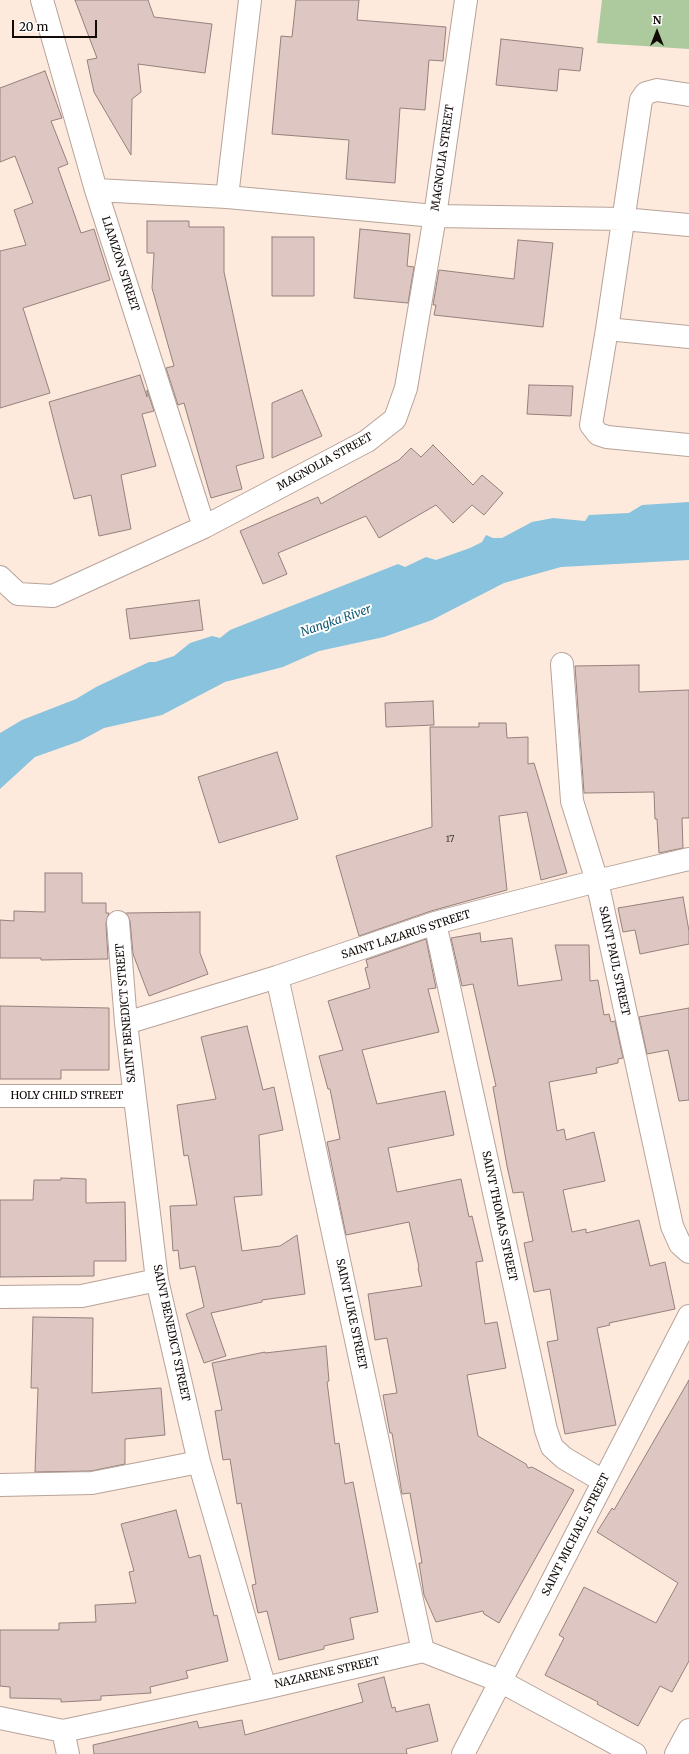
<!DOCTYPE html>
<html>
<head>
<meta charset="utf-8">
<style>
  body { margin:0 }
  #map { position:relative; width:689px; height:1754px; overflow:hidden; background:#fee9dd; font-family:Merriweather,serif }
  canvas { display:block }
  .north { position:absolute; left:637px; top:12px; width:40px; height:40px; -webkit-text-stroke:3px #fff; paint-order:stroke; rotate:0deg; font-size:11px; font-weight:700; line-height:16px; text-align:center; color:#110a07 }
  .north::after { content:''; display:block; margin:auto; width:14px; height:18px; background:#110a07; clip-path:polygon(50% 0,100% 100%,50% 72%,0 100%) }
  .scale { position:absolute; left:12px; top:20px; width:85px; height:18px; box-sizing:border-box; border:2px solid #110a07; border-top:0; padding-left:5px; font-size:12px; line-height:14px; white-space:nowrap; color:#110a07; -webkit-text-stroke:3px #fff; paint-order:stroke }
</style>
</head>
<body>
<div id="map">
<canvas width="689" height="1754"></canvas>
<div class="north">N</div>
<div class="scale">20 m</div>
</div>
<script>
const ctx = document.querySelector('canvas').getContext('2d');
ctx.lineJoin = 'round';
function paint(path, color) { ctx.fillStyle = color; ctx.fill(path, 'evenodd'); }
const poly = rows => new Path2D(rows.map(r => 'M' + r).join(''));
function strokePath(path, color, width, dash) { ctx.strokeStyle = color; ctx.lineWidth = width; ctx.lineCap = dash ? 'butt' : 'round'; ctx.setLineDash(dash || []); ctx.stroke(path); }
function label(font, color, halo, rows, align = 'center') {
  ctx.font = font + ' Merriweather,serif'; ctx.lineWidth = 4; ctx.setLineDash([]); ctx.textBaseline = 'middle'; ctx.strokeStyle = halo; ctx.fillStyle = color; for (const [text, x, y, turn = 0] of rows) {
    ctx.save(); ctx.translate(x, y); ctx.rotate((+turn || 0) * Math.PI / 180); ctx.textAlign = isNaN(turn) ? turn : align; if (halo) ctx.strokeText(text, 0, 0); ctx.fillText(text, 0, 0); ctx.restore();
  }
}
const green = poly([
  [602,0,689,0,689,49,597,43]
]);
const water = poly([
  [689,502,689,560,561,567,504,583,432,620,384,637,319,651,283,667,225,682,162,715,104,728,80,741,35,757,0,789,0,733,22,720,76,699,96,687,149,662,155,662,174,656,190,643,212,636,220,638,230,630,398,564,405,567,426,557,436,560,470,548,482,542,486,535,493,538,502,538,532,522,553,518,585,521,589,515,629,513,642,505]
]);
const building = poly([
  [75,0,148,0,154,17,212,24,205,73,138,64,141,92,132,99,131,155,94,92,87,60,97,58,75,0],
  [296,0,359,0,357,20,446,27,443,61,429,60,425,110,400,108,395,183,346,179,349,140,272,134,281,36,292,37,296,0],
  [501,39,583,48,580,71,559,69,557,91,496,85,501,39],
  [45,71,62,118,51,121,68,164,58,168,81,233,94,229,110,280,23,308,50,393,0,408,0,251,26,245,14,210,33,203,15,156,0,162,0,88,45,71],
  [147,221,189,221,189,227,224,227,224,272,264,458,236,466,242,489,211,498,184,403,178,405,166,368,174,366,152,288,154,253,147,253,147,221],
  [360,229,410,234,407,266,414,267,408,303,354,298,360,229],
  [272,237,314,237,314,296,272,296,272,237],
  [518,240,553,243,543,327,434,315,436,305,433,305,439,270,514,279,518,240],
  [140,375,147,397,147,390,154,411,142,414,156,466,121,475,131,529,99,536,91,495,74,499,49,402,140,375],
  [529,385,573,386,571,416,527,414,529,385],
  [302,390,322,436,272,458,272,403,302,390],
  [433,445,473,485,482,475,503,493,484,515,472,505,453,523,436,505,379,538,366,516,278,553,287,574,263,584,240,531,318,497,321,504,399,460,411,448,421,457,433,445],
  [199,600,203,630,130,639,126,609,199,600],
  [639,665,639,692,689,690,689,818,682,818,683,848,659,853,657,819,655,819,654,792,584,793,575,666,639,665],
  [433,701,434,725,386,727,385,703,433,701],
  [479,723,506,723,507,738,528,737,528,764,534,763,567,873,541,880,527,812,499,816,507,890,431,911,359,936,336,856,432,827,430,727,479,727,479,723],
  [277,752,298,819,219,843,198,777,277,752],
  [45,873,82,873,82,903,106,903,106,913,109,913,106,923,108,959,41,960,41,958,0,958,0,920,14,921,14,911,45,912,45,873],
  [683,897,689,931,689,944,640,954,635,930,623,932,618,908,683,897],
  [200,912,200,953,208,974,149,996,133,954,130,921,126,913,200,912],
  [480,933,481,942,512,938,518,986,562,980,555,945,589,945,590,981,598,980,604,1015,609,1014,611,1022,615,1021,623,1058,618,1059,618,1063,596,1068,597,1073,549,1082,557,1131,564,1129,566,1140,594,1132,605,1181,563,1190,572,1232,586,1229,586,1233,639,1220,650,1266,665,1262,675,1309,609,1323,610,1325,597,1328,616,1425,565,1434,547,1342,558,1340,550,1289,534,1292,524,1243,533,1241,523,1192,513,1193,507,1166,493,1087,496,1086,473,984,462,986,451,938,480,933],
  [426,939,436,988,428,989,439,1032,362,1050,377,1104,445,1091,454,1135,388,1148,397,1192,461,1179,469,1217,472,1216,483,1261,476,1262,485,1324,497,1322,506,1368,467,1375,478,1436,526,1464,528,1468,532,1467,574,1490,499,1623,484,1614,483,1611,436,1622,424,1595,419,1563,422,1563,410,1493,402,1494,392,1433,390,1433,383,1395,397,1393,387,1338,375,1340,368,1294,422,1286,418,1268,419,1267,409,1222,346,1235,327,1142,340,1139,330,1089,328,1089,319,1056,343,1050,328,1001,370,988,365,968,368,967,366,960,426,939],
  [0,1006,109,1008,109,1070,61,1070,61,1079,0,1079,0,1006],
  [689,1008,689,1100,679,1101,668,1050,647,1054,639,1017,689,1008],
  [247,1026,263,1090,274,1087,283,1130,259,1135,262,1195,234,1197,242,1251,280,1246,297,1235,305,1294,262,1300,262,1302,211,1313,226,1356,204,1363,186,1314,204,1307,195,1266,180,1269,178,1250,173,1251,170,1206,197,1205,188,1155,184,1156,177,1105,216,1099,201,1037,247,1026],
  [61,1178,86,1179,86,1203,125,1202,126,1261,94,1261,94,1276,0,1277,0,1200,33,1200,34,1180,61,1180,61,1178],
  [33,1317,93,1318,92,1393,161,1388,165,1435,125,1439,125,1464,91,1471,35,1472,38,1388,31,1388,33,1317],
  [326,1346,329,1381,327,1382,335,1444,339,1443,345,1484,353,1482,378,1612,350,1618,354,1639,324,1646,324,1649,279,1660,267,1611,258,1613,252,1585,256,1584,241,1503,237,1504,230,1459,223,1460,215,1411,222,1410,212,1363,265,1352,265,1353,326,1346],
  [689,1380,689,1661,672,1692,660,1686,638,1726,597,1704,598,1702,545,1675,564,1638,559,1635,584,1587,656,1623,678,1583,597,1532,612,1508,614,1510,689,1380],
  [176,1510,189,1558,200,1555,214,1616,217,1615,228,1661,186,1671,188,1678,150,1687,151,1693,101,1696,101,1700,61,1702,61,1699,10,1698,10,1687,0,1686,0,1630,59,1630,59,1623,96,1622,95,1605,136,1603,129,1572,134,1571,121,1524,176,1510],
  [384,1677,392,1708,395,1707,396,1712,429,1704,438,1741,406,1749,407,1754,94,1754,93,1745,197,1721,199,1728,242,1720,245,1735,363,1702,358,1684,384,1677]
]);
const minor = poly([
  [42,0,96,190,204,527],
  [689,95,657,90,646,93,641,100,607,329,591,425,598,434,607,437,689,445],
  [96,190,227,197,435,216,623,219,689,225],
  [227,197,250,0],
  [607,329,689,337],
  [0,577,18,594,53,596,204,527,367,441,395,419,406,388,435,216,466,0],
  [562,664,572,801,597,881,672,1226,680,1244,689,1252],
  [118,922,126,1023,157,1280,199,1462,265,1688],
  [435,923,546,1430,552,1447,564,1458,603,1481],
  [277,977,304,1098,423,1651],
  [126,1023,277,977,435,923,597,881,689,859],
  [0,1096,134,1096],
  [0,1297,82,1296,157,1280],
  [0,1485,92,1483,199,1462],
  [0,1718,63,1731,265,1688,423,1651,500,1681,635,1754],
  [63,1731,68,1754],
  [463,1754,689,1316],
  [676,1754,689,1730]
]);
const numberNames = [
  ["17",450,839]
];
const streetNames = [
  ["MAGNOLIA STREET",443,158,-82],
  ["LIAMZON STREET",120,264,72],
  ["MAGNOLIA STREET",325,462,-29],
  ["SAINT LAZARUS STREET",406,935,-18],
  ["SAINT PAUL STREET",614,961,78],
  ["SAINT BENEDICT STREET",126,1013,-95],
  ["HOLY CHILD STREET",67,1096],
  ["SAINT THOMAS STREET",499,1216,78],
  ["SAINT LUKE STREET",351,1314,78],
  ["SAINT BENEDICT STREET",171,1333,78],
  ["SAINT MICHAEL STREET",576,1535,-63],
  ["NAZARENE STREET",327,1673,-13]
];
const waterNames = [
  ["Nangka River",336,621,-19]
];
paint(green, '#adca9f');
paint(water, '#8ac3de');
paint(building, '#dec7c2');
strokePath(building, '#95807c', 1);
strokePath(minor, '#b7a399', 24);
strokePath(minor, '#fff', 22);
label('9px', '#443936', null, numberNames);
label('11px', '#110a07', '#fff', streetNames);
label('italic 12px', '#095671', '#fff', waterNames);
</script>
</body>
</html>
